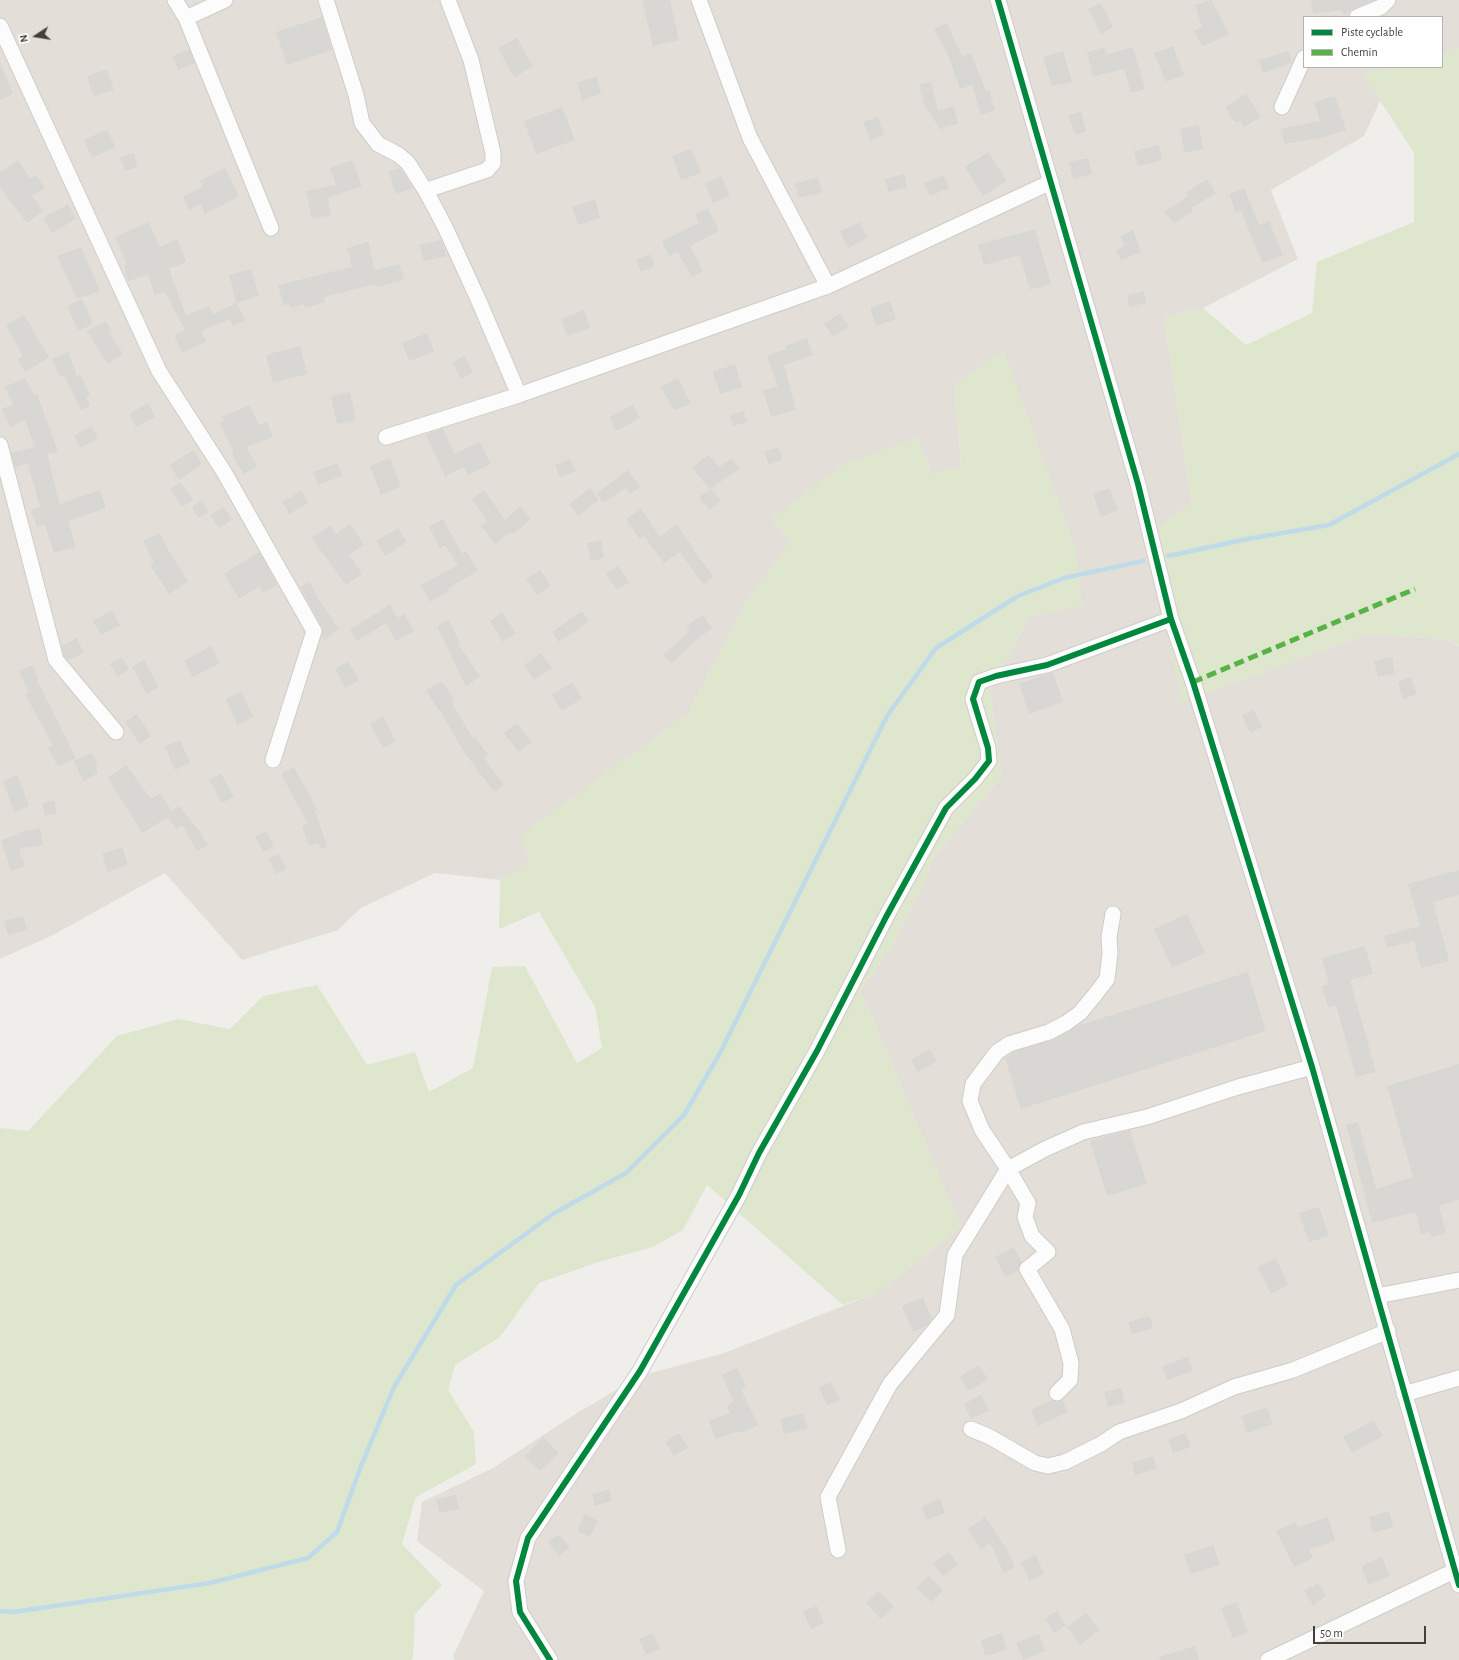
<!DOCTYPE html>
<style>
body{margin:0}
#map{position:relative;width:1459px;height:1660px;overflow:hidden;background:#f0eeea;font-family:"Alegreya Sans",sans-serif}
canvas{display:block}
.legend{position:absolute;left:1303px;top:16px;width:140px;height:52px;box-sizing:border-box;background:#fff;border:1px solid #b5b2af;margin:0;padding:5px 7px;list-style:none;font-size:12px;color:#453f37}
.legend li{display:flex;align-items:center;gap:8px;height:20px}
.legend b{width:20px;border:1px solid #b5b2af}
.north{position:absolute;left:16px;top:16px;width:40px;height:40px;-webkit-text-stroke:3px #fff;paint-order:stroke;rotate:258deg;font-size:11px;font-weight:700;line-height:16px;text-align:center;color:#453f37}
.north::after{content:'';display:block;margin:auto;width:14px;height:18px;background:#453f37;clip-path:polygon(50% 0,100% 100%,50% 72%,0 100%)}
.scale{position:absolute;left:1313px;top:1626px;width:113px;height:18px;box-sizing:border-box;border:2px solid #453f37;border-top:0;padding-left:5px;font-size:12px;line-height:14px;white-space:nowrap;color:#453f37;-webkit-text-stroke:3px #fff;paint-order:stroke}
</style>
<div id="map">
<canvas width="1459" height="1660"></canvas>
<ul class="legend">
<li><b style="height:5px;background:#00873e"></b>Piste cyclable</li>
<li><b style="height:5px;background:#57b346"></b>Chemin</li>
</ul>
<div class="north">N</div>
<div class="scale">50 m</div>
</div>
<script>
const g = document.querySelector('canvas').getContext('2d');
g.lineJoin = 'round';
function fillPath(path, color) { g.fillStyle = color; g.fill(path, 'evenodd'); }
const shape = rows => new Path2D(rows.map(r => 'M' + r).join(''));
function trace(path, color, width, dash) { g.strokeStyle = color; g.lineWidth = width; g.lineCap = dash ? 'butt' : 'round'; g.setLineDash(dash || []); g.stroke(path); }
const residential = shape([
 [0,0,1459,0,1459,48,1442,53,1442,17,1304,17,1304,67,1390,67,1364,74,1381,99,1364,136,1271,190,1298,259,1203,308,1164,317,1192,502,1183,701,1368,634,1445,639,1459,646,1459,1660,455,1660,453,1656,484,1591,417,1541,422,1502,493,1468,577,1413,640,1376,724,1353,876,1293,961,1227,860,990,895,941,924,882,932,859,1001,777,990,690,1029,617,1082,605,1075,549,1004,352,955,384,961,466,933,476,917,437,772,518,790,543,748,599,688,714,521,835,530,864,500,880,435,873,361,908,338,930,242,960,165,873,53,935,0,959]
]);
const green = shape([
 [1459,48,1459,646,1445,639,1368,634,1182,702,1146,536,1192,502,1164,317,1203,308,1246,345,1312,313,1317,262,1414,222,1414,153,1363,74,1390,67,1442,67,1442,53],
 [1004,351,1075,549,1083,605,1029,617,990,690,1001,777,932,859,924,882,895,941,860,990,961,1227,876,1293,843,1305,707,1185,683,1230,653,1247,598,1262,539,1283,500,1337,455,1365,448,1390,474,1432,476,1464,416,1497,402,1544,442,1585,415,1614,413,1657,411,1660,0,1660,0,1128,28,1131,117,1036,178,1019,230,1029,263,996,317,985,367,1065,415,1052,429,1092,473,1068,492,967,525,966,577,1063,602,1048,595,1007,539,912,499,929,500,880,530,864,520,835,688,714,748,599,790,543,772,518,844,464,917,437,933,476,961,466,955,384]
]);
const stream = shape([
 [1168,556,1242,540,1329,525,1459,454],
 [0,1611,14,1612,210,1583,308,1558,337,1532,361,1466,394,1387,456,1285,553,1214,626,1173,684,1115,721,1051,887,716,936,648,1018,596,1064,578,1143,561]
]);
const building = shape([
 [642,0,670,0,679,40,653,46],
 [1211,0,1229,34,1202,47,1194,31,1202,27,1195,5],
 [1311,0,1374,0,1354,9,1344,15,1341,10,1313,14],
 [1101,3,1113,27,1101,34,1088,9],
 [322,17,332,50,287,65,276,32],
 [947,23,962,56,971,53,986,91,989,90,995,110,981,115,972,85,960,89,948,55,934,29],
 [517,38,533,67,514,77,498,48],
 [1173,46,1184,75,1166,82,1154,53],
 [1105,47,1107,54,1133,47,1145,89,1131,93,1124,69,1093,77,1087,52],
 [189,49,195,63,178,70,173,56],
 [1063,51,1072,82,1052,86,1043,57],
 [1289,51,1292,63,1263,73,1259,60],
 [0,62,13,94,0,100],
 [107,69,114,90,93,96,87,76],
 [597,77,601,94,582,100,577,82],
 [931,82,938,110,954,106,958,124,942,127,943,130,941,130,924,104,919,84],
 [1246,94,1261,117,1243,128,1241,121,1235,122,1225,107],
 [1335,96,1346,130,1325,137,1285,144,1280,129,1320,121,1314,102],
 [562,107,575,140,536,154,524,121],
 [1081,111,1086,131,1076,135,1068,116],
 [878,117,884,135,870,140,863,122],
 [1199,125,1203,149,1184,153,1180,129],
 [107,129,115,147,92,158,84,140],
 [1159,145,1162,160,1138,166,1134,151],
 [691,149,701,173,681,180,672,156],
 [988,152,1007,181,983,196,965,167],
 [134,153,138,167,125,171,120,157],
 [1088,158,1092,174,1073,179,1069,162],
 [18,160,30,179,36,175,45,188,32,196,43,211,27,223,0,187,0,172],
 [352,160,362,186,328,198,331,215,312,219,306,191,336,185,330,168],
 [225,168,239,197,205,214,201,204,189,210,183,197,202,187,200,181],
 [400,168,413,188,396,194,389,171],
 [904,174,907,188,888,192,885,179],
 [943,175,949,188,930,196,924,183],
 [721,176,730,196,713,203,705,184],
 [818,177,822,192,799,198,795,184],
 [1207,179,1216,193,1191,208,1193,211,1174,224,1165,212,1188,196,1186,193],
 [1244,188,1259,225,1269,221,1283,255,1262,263,1241,211,1236,213,1229,194],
 [595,199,600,218,578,225,572,207],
 [68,204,76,219,52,233,43,218],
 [708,208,719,231,690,246,703,271,692,277,678,252,669,256,662,241,699,223,695,214],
 [148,222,160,247,177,239,186,262,169,269,186,316,209,306,213,314,237,303,245,321,233,326,230,319,201,331,206,342,182,353,174,335,185,330,165,292,155,295,148,275,128,281,124,266,127,264,115,237],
 [860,222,867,238,848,248,840,231],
 [1035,229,1051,284,1030,290,1020,255,984,265,978,245],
 [1133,230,1141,252,1121,260,1116,250,1124,246,1120,236],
 [441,240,447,256,424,261,419,245],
 [368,242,375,270,400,264,404,280,377,287,376,284,324,297,325,302,305,308,304,304,290,308,289,304,284,306,278,285,352,267,347,248],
 [81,247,100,291,77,299,57,256],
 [650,254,655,266,641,272,636,260],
 [251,269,259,296,236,303,229,275],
 [1144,291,1146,303,1129,307,1127,295],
 [82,299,93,324,78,331,67,306],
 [890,301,896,319,876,326,870,308],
 [584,310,590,328,567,336,561,319],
 [840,313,849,326,833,337,824,324],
 [24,315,49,357,25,372,18,360,23,356,6,325],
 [106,321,112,332,109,333,123,354,108,364,87,331],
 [427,333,434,352,409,361,402,343],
 [807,338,813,355,784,365,796,410,771,417,763,390,778,386,767,356,786,349,785,346],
 [300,346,307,374,273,383,266,355],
 [68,352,77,376,80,374,90,395,86,397,90,406,81,410,64,375,60,377,52,359],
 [464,356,473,372,461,379,452,363],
 [735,364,742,387,720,394,713,372],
 [25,378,34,395,37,394,58,452,47,454,60,504,100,490,106,508,68,521,76,547,54,553,45,525,37,527,31,510,40,507,28,463,15,467,11,453,35,447,25,420,10,427,2,409,13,404,5,387],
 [678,378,691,404,674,410,661,387],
 [350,392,356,420,337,424,331,396],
 [148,403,155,417,136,427,129,414],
 [250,405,259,425,267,422,273,437,246,447,257,466,244,474,232,455,234,454,220,423,224,421,222,417],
 [633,405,640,418,616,431,610,417],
 [744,411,747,422,733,426,730,415],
 [92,426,98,438,81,448,74,436],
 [443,428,454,454,480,442,491,464,468,475,464,467,445,476,426,435],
 [778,447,783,459,769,465,764,452],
 [193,450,202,464,179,480,170,465],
 [708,455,719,467,731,459,740,468,710,489,692,468],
 [390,458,401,487,381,495,370,466],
 [570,459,576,471,560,477,555,465],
 [337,463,342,476,318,485,313,472],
 [628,470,640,487,630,494,626,488,603,503,597,493],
 [180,482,193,500,182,507,170,489],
 [590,488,599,500,578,516,569,504],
 [1109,488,1118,510,1101,517,1093,494],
 [711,489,721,501,709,510,699,497],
 [484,490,505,520,520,506,531,519,513,534,511,532,495,544,481,526,487,521,472,499],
 [301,491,308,503,289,514,282,502],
 [202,500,209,512,198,518,192,506],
 [224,507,232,520,219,528,210,515],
 [641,509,660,537,676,524,713,577,703,584,680,552,664,563,644,536,640,539,626,519],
 [443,519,462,554,466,551,478,570,448,589,449,591,430,602,421,585,458,565,445,545,440,548,429,527],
 [350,524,364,545,349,555,362,574,346,585,312,538,330,525,336,534],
 [398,528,407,542,385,556,376,541],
 [160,533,169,551,188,582,169,594,150,565,154,563,143,541],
 [601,540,604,558,591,561,587,543],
 [259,552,278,585,263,593,259,587,239,599,224,574],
 [618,566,629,582,617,590,606,574],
 [540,570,551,586,537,595,526,579],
 [310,582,319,600,339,629,324,640,322,636,322,627,300,587],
 [390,605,398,618,404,614,414,631,396,641,386,623,357,641,350,629],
 [112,610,120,625,101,635,93,621],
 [582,611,589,621,559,642,552,632],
 [502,613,516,633,503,642,490,621],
 [703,615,712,628,686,648,687,649,671,663,663,655,690,631,686,626],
 [449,620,459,642,457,643,480,676,466,687,437,626],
 [77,638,84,653,68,660,64,656,62,646],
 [211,646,220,663,193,677,184,661],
 [541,653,552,668,534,680,524,665],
 [122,657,129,669,118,676,110,664],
 [1392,657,1395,673,1378,677,1374,661],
 [144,660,159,687,147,694,132,667],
 [348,661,359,680,345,688,335,669],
 [32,665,38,679,37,680,76,758,58,767,48,748,53,746,25,694,29,692,19,671],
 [1053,672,1063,702,1029,714,1019,684],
 [1411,677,1417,694,1403,699,1398,682],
 [442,681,452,697,454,702,452,703,474,740,476,738,488,755,484,758,504,785,494,792,462,749,440,710,439,711,426,690],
 [572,682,582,698,562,711,552,695],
 [242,692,253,717,237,725,226,699],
 [1254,710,1262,727,1250,733,1242,715],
 [137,714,151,736,140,744,125,722],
 [383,717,396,741,383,748,370,724],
 [517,723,531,742,518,752,504,733],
 [180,740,190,763,175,770,165,747],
 [92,753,98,764,95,765,98,773,83,781,74,761],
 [126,765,151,799,160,793,173,813,173,810,179,806,200,832,208,845,197,851,182,825,177,829,167,818,170,816,142,833,108,778],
 [294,767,317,809,315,810,327,847,321,849,318,843,309,846,302,826,308,824,281,774],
 [221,774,234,797,222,803,209,780],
 [17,775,29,806,14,812,3,781],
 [54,800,57,813,45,816,42,803],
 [40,828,43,845,19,849,25,866,11,871,1,840,20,834,19,832],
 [266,831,274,846,263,852,255,837],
 [122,847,128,865,108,872,102,854],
 [279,854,286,869,276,874,269,859],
 [1459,870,1459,895,1433,902,1449,961,1421,968,1414,941,1387,948,1384,936,1420,926,1408,884],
 [1187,914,1205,953,1172,968,1154,929],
 [23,916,27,930,8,935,4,921],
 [1365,946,1373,974,1350,980,1376,1072,1356,1077,1336,1005,1328,1007,1322,986,1329,984,1322,958],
 [1248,972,1266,1031,1021,1109,1005,1058,1013,1052,1053,1040,1077,1026],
 [930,1049,937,1061,918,1072,911,1060],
 [1459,1064,1459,1200,1439,1206,1446,1233,1432,1237,1430,1232,1421,1234,1416,1212,1372,1223,1346,1125,1358,1122,1376,1189,1413,1177,1387,1086],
 [1130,1130,1147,1184,1107,1196,1090,1141],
 [1319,1207,1329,1236,1309,1242,1299,1213],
 [1014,1247,1022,1262,1019,1266,1018,1271,1005,1277,995,1257],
 [1276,1258,1288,1285,1271,1294,1258,1267],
 [923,1297,932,1319,926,1326,913,1332,902,1306],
 [1150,1316,1153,1328,1132,1334,1128,1322],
 [1188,1357,1193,1371,1167,1380,1162,1366],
 [978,1365,988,1379,969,1391,960,1377],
 [737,1368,746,1387,741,1389,758,1425,740,1433,738,1431,716,1439,709,1421,730,1413,727,1405,734,1402,722,1375],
 [831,1382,840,1400,827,1405,819,1387],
 [1122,1388,1125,1403,1108,1407,1104,1392],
 [981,1395,989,1411,971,1419,964,1404],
 [1052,1400,1059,1402,1062,1400,1068,1412,1038,1426,1031,1410],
 [1267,1407,1273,1424,1247,1433,1241,1416],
 [803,1413,808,1429,784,1434,780,1419],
 [1374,1420,1383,1436,1352,1453,1343,1437],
 [679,1433,688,1448,674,1456,665,1442],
 [1186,1433,1191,1447,1173,1453,1168,1439],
 [543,1437,559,1453,540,1471,525,1456],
 [1153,1456,1157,1469,1135,1475,1132,1462],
 [609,1489,612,1501,595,1506,592,1494],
 [456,1495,459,1509,439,1513,436,1499],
 [940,1499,945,1513,927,1520,922,1507],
 [1389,1511,1394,1527,1373,1533,1369,1517],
 [585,1514,598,1521,590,1537,577,1531],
 [985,1517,1006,1548,1015,1567,1004,1573,990,1543,981,1549,968,1529],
 [1328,1517,1335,1541,1309,1549,1313,1558,1294,1567,1276,1531,1295,1522,1298,1527],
 [556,1536,560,1536,570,1547,559,1556,548,1542],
 [1213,1545,1220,1565,1191,1574,1184,1555],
 [949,1552,958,1565,943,1576,933,1563],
 [1036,1555,1044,1574,1029,1581,1021,1562],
 [1382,1557,1390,1576,1369,1585,1361,1566],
 [929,1576,943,1590,931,1602,917,1587],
 [1318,1583,1326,1596,1313,1605,1304,1591],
 [878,1591,894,1606,881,1619,866,1603],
 [1237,1602,1248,1632,1233,1638,1221,1608],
 [817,1606,824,1623,811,1629,803,1611],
 [1057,1611,1066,1625,1054,1633,1045,1618],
 [1086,1613,1099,1630,1080,1645,1067,1627],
 [653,1633,660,1649,646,1655,639,1639],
 [1002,1633,1007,1650,985,1656,981,1640],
 [1039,1634,1045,1651,1023,1660,1016,1643],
 [1195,1646,1199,1660,1160,1660,1159,1657]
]);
const minor = shape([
 [175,0,186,18,271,228],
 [326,0,356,95,362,123,378,144,399,155,408,163,427,193,445,227,478,299,519,395],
 [699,0,750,138,828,286],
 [998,0,1138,484,1171,619,1193,682,1312,1067,1459,1585],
 [1357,17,1381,7,1388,0],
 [186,18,225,0],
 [0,26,159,371,224,472,314,631,273,760],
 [1282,107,1304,58],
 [427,193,433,188,487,170,493,163,493,153,471,60,448,0],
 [386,437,519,395,828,286,1051,182],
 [0,445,56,660,116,732],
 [1377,1296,1459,1280],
 [1057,1393,1070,1380,1071,1363,1062,1329,1027,1269,1048,1252,1032,1236,1025,1217,1028,1203,1008,1169,1045,1149,1083,1132,1147,1117,1238,1087,1312,1067],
 [1404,1394,1459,1378],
 [971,1429,990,1437,1035,1463,1048,1466,1065,1462,1101,1444,1119,1432,1181,1411,1234,1387,1293,1370,1388,1331],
 [838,1550,828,1497,890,1384,947,1315,955,1255,1008,1169,982,1130,970,1101,973,1084,997,1052,1009,1044,1049,1032,1066,1023,1080,1013,1094,996,1107,979,1110,953,1109,937,1113,914],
 [550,1660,520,1612,516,1581,528,1538,640,1371,739,1195,759,1153,817,1051,886,917,946,808,975,779,989,761,988,748,973,699,979,682,996,676,1047,665,1171,619],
 [1268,1660,1454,1571]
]);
const quiet = shape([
 [1193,682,1415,589]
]);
const cycleway = shape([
 [998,0,1138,484,1171,619,1193,682,1312,1067,1459,1585],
 [550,1660,520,1612,516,1581,528,1538,640,1371,739,1195,759,1153,817,1051,886,917,946,808,975,779,989,761,988,748,973,699,979,682,996,676,1047,665,1171,619]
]);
fillPath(residential, '#e3dfd8');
fillPath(green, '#dee7cd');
trace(stream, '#bfdae9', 4.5);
fillPath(building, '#d9d7d3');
trace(minor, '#ceccc8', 17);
trace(minor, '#fdfcfc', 15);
trace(quiet, '#57b346', 5, [10, 5]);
trace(cycleway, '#00873e', 6);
</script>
